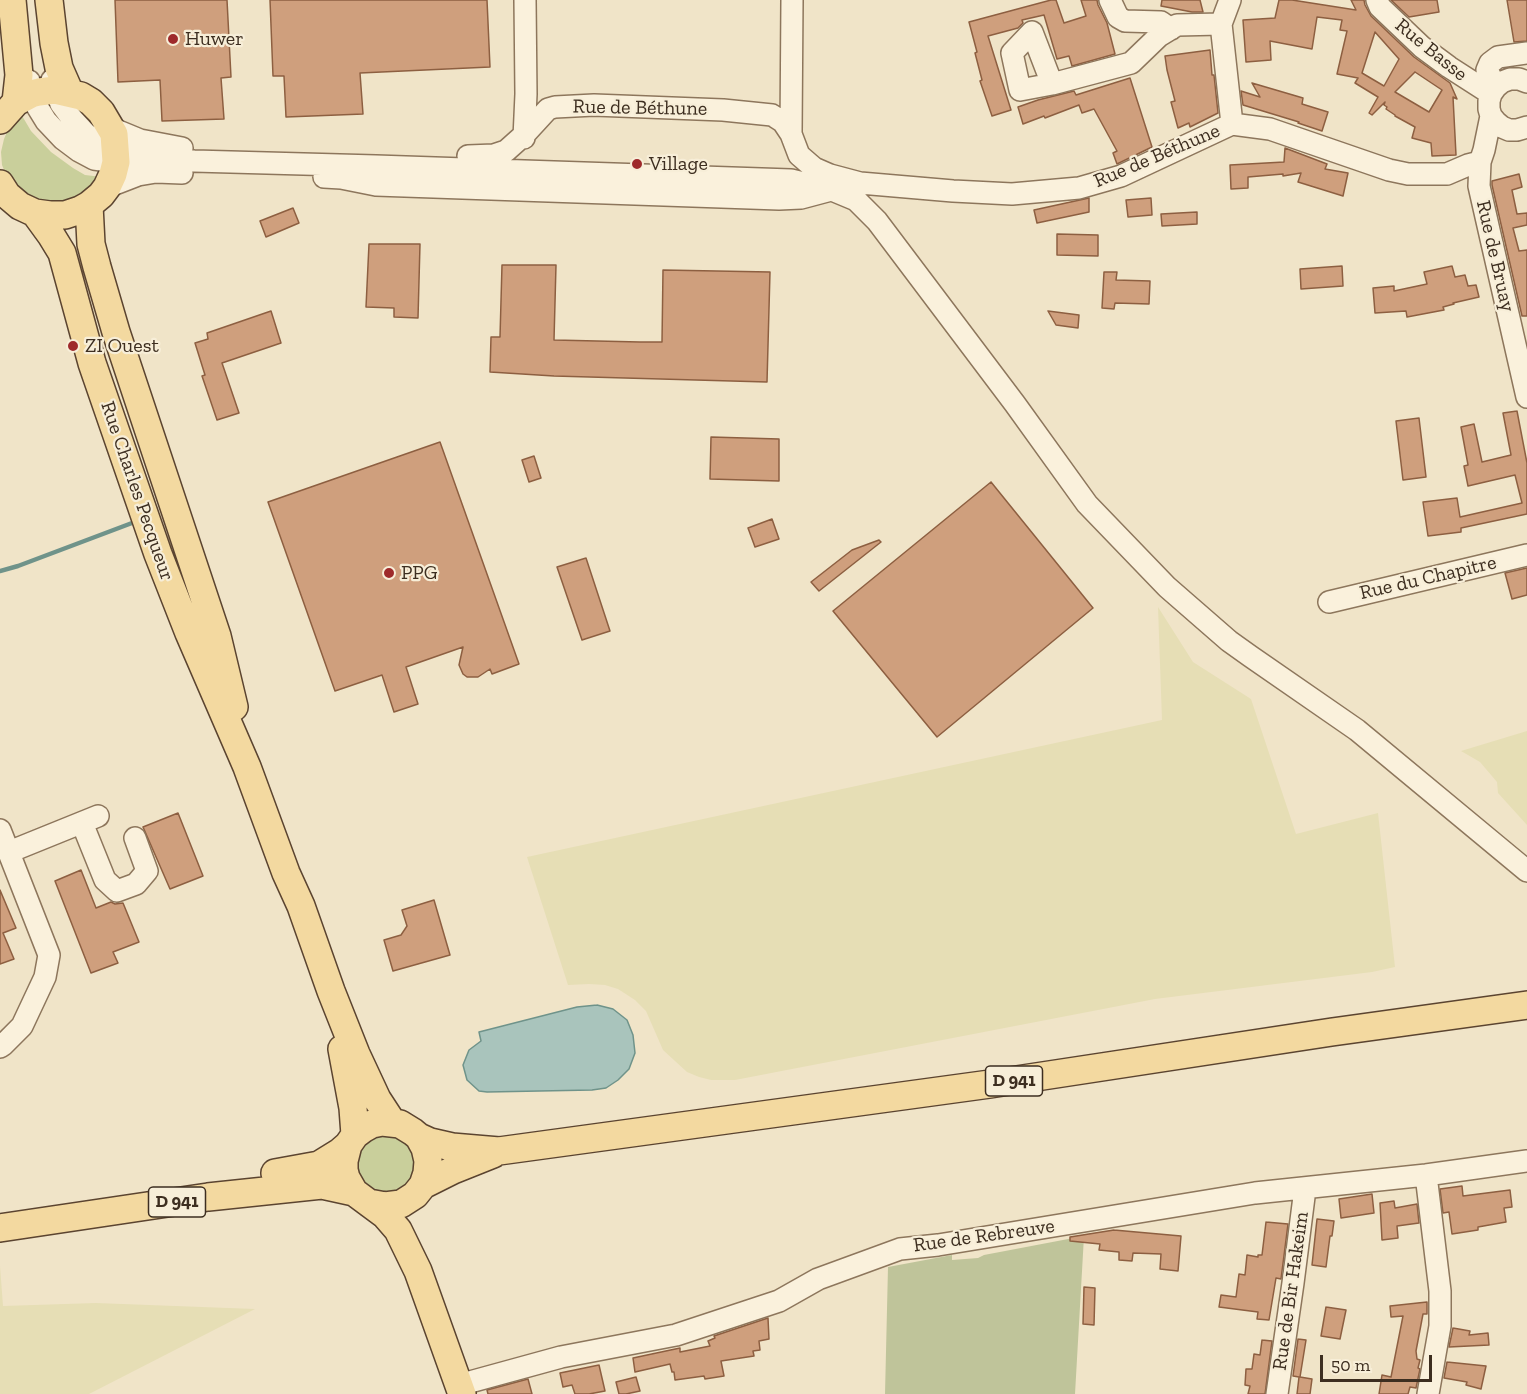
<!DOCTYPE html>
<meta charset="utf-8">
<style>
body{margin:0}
#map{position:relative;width:1527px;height:1394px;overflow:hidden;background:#f0e4c8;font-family:"Zilla Slab",serif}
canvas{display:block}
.scale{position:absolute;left:1320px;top:1355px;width:112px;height:27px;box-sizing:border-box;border:3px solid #3d2e20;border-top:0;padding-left:8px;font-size:18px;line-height:21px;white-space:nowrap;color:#3d2e20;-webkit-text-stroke:4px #f7eed8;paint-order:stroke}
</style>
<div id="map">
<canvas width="1527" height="1394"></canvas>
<div class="scale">50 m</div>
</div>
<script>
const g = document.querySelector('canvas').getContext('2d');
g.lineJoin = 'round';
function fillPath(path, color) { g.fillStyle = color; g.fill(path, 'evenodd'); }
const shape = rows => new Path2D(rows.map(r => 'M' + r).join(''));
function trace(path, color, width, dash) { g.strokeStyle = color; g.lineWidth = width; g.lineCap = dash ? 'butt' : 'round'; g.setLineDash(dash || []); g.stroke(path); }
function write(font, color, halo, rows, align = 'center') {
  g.font = font + ' "Zilla Slab",serif'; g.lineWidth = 4.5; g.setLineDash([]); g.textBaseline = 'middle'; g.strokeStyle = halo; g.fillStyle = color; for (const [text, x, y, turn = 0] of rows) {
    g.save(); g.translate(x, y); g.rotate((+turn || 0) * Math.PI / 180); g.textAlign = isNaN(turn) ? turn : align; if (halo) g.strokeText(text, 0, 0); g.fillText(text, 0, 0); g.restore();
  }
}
const farmland = shape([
 [1158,607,1193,662,1251,699,1296,834,1378,813,1395,967,1372,972,1155,999,735,1080,711,1080,699,1077,687,1072,663,1050,646,1011,635,1000,618,989,605,985,589,984,568,985,527,857,1162,720],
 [1527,731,1527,825,1498,793,1497,782,1480,762,1461,751],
 [0,1266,3,1306,96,1303,255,1309,89,1394,0,1394]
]);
const green = shape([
 [21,114,31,131,51,152,73,168,85,175,102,177,74,204,35,204,7,177,2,165,1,152,4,139,9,127],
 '357 1165a29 29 0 1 1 58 0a29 29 0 1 1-58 0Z'
]);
const cemetery = shape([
 [1084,1236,1075,1394,885,1394,888,1267,952,1255,952,1260,978,1258,984,1255]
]);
const water = shape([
 [597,1005,613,1009,627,1020,633,1035,635,1053,629,1069,618,1080,606,1088,592,1090,487,1092,479,1091,467,1080,463,1065,469,1050,481,1041,479,1032,577,1007,597,1005]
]);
const stream = shape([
 [0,571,18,566,132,523]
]);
const building = shape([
 [115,0,227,0,231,77,221,78,224,119,162,121,160,80,118,82,115,0],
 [270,0,487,0,490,67,360,73,363,114,286,117,284,76,273,76,270,0],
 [1051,0,1056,0,1064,23,1086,16,1081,0,1097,0,1098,5,1107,23,1115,54,1072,66,1069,56,1057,59,1044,15,1022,20,1023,23,1018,28,988,36,1011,110,992,116,980,81,982,80,975,53,977,52,969,22,1051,0],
 [1162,0,1200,0,1203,12,1192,12,1161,6,1162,0],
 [1279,0,1292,0,1356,10,1351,0,1364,0,1365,5,1371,16,1414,57,1450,83,1457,99,1453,97,1456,155,1432,156,1431,143,1412,138,1415,127,1395,116,1395,115,1386,109,1387,107,1384,105,1385,102,1372,115,1369,113,1378,97,1355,83,1358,78,1337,74,1347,31,1340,30,1342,20,1317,17,1312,49,1270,41,1271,60,1246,62,1243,20,1275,18,1279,0],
 [1375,32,1399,59,1384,86,1362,73,1375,32],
 [1415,72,1442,90,1429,112,1395,92,1415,72],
 [1391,0,1437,0,1439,12,1409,17,1391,0],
 [1507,0,1527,0,1527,41,1514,42,1507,0],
 [1210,50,1212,75,1214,75,1218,113,1190,127,1189,123,1178,128,1171,102,1175,101,1167,70,1165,56,1210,50],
 [1130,78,1152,147,1117,164,1113,153,1117,151,1094,109,1082,113,1079,105,1045,118,1044,116,1023,124,1018,107,1038,100,1074,91,1076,95,1130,78],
 [1252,83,1303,98,1302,104,1328,112,1322,131,1298,123,1299,122,1243,105,1241,91,1260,97,1252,83],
 [1285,148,1327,164,1325,169,1348,173,1343,196,1298,182,1301,173,1283,176,1283,174,1248,177,1248,188,1231,189,1230,165,1284,162,1285,148],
 [1519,174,1522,187,1512,190,1517,214,1527,213,1527,225,1513,228,1519,251,1527,250,1527,316,1522,316,1492,185,1492,181,1519,174],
 [1089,198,1089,212,1037,223,1034,210,1089,198],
 [1151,198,1152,215,1128,217,1126,200,1151,198],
 [293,208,299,223,266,237,260,221,293,208],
 [1197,212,1197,224,1162,226,1161,214,1197,212],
 [1057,234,1098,235,1098,256,1057,255,1057,234],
 [369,244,420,244,418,318,394,317,394,308,366,307,369,244],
 [502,265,556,265,554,340,640,342,662,342,663,270,770,272,767,382,554,376,490,372,491,337,500,337,502,265],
 [1342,266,1343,286,1301,289,1300,269,1342,266],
 [1452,266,1455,277,1465,275,1468,286,1476,285,1479,297,1453,303,1454,304,1443,307,1444,310,1407,317,1406,311,1375,313,1373,288,1394,286,1394,291,1427,284,1424,272,1452,266],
 [1104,272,1117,272,1116,280,1150,281,1149,304,1115,303,1114,309,1102,308,1104,272],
 [271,311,281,343,222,363,239,413,217,420,202,376,205,375,195,343,208,339,207,333,271,311],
 [1048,311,1079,315,1078,328,1056,325,1048,311],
 [1517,411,1527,463,1527,514,1461,528,1461,532,1428,536,1423,502,1457,498,1460,517,1522,503,1515,475,1468,486,1464,466,1468,465,1461,427,1474,424,1482,462,1511,455,1503,413,1517,411],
 [1419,418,1426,477,1403,480,1396,421,1419,418],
 [711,437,779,439,779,481,710,479,711,437],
 [440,442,519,664,492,674,490,669,478,677,467,677,463,674,459,665,463,647,406,667,418,704,394,712,382,675,335,691,268,502,440,442],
 [534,456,541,478,529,482,522,460,534,456],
 [991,482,1093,608,937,737,833,611,991,482],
 [772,519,779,539,755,547,748,528,772,519],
 [879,540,881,542,819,591,811,582,852,550,879,540],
 [586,558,610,631,582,640,557,567,586,558],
 [1527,568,1527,595,1512,599,1505,573,1527,568],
 [178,813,203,876,170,889,143,827,178,813],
 [81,870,96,908,111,902,115,904,123,903,139,942,113,952,118,963,91,973,55,881,81,870],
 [0,890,16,928,3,933,14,959,0,964,0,890],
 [434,900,450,955,393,971,384,940,401,935,407,926,402,910,434,900],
 [1462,1186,1463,1196,1510,1190,1512,1207,1504,1208,1506,1222,1478,1227,1478,1230,1452,1234,1449,1212,1443,1213,1440,1189,1462,1186],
 [1372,1194,1374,1213,1341,1218,1339,1199,1372,1194],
 [1394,1201,1395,1208,1417,1204,1419,1223,1397,1226,1398,1238,1382,1240,1380,1203,1394,1201],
 [1317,1219,1334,1221,1332,1236,1330,1236,1326,1267,1312,1265,1317,1219],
 [1266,1222,1288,1224,1281,1279,1276,1278,1269,1320,1257,1319,1258,1312,1219,1307,1221,1295,1236,1297,1239,1274,1245,1275,1247,1255,1258,1257,1258,1255,1262,1255,1266,1222],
 [1114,1230,1181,1236,1178,1271,1160,1269,1161,1254,1133,1253,1132,1261,1119,1260,1119,1252,1099,1250,1100,1244,1070,1241,1070,1237,1114,1230],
 [1084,1287,1095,1288,1094,1325,1083,1324,1084,1287],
 [1427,1302,1427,1314,1423,1314,1416,1351,1417,1359,1420,1360,1418,1368,1420,1369,1416,1388,1410,1387,1408,1394,1379,1394,1382,1375,1391,1377,1403,1316,1391,1317,1390,1306,1427,1302],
 [1326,1307,1346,1310,1340,1339,1321,1336,1326,1307],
 [768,1318,769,1339,759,1341,760,1350,753,1351,754,1356,721,1361,724,1376,705,1379,704,1376,675,1380,674,1372,672,1372,670,1364,635,1372,633,1358,680,1348,680,1352,710,1346,708,1341,715,1338,714,1336,768,1318],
 [1453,1328,1470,1331,1469,1335,1488,1333,1489,1345,1449,1347,1453,1328],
 [1298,1339,1306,1340,1300,1377,1312,1379,1310,1394,1297,1394,1299,1377,1293,1376,1298,1339],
 [1262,1340,1272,1341,1265,1394,1248,1394,1250,1386,1245,1385,1246,1369,1252,1369,1254,1354,1260,1355,1262,1340],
 [1447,1362,1486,1366,1481,1389,1466,1385,1467,1382,1444,1378,1447,1362],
 [599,1365,605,1391,589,1394,575,1394,572,1385,563,1387,560,1373,599,1365],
 [636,1377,640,1391,626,1394,619,1394,616,1382,636,1377],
 [528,1379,532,1394,488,1394,487,1390,528,1379]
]);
const minor = shape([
 [1110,0,1118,17,1125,21,1161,22,1171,29],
 [1230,0,1221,24,1232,124],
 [1377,0,1380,7,1422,47,1449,67,1491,94],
 [52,80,61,104,73,120,86,134,105,145,140,157,194,161,376,166,791,180,832,190,856,200,877,221,1015,404,1087,504,1167,587,1229,641,1250,656,1357,730,1527,871],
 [29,81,31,94,38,108,46,121,63,139,79,151,94,159,116,162,131,160],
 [1527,82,1519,79,1510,79,1502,82,1496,87,1491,94,1489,101,1489,109,1491,116,1496,122,1502,127,1509,130,1517,130,1527,127],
 [1052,84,1032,32,1012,53,1020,90,1052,84,1131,63,1159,36,1177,25,1221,24],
 [1496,87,1487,70,1490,63,1498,57,1527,53],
 [1491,116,1484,150,1480,162,1479,186,1527,397],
 [111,128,140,140,182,148],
 [791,134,792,0],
 [524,138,526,94,525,0],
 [468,156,494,155,506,151,525,134,548,109,555,107,594,105,723,110,772,115,783,122,791,134,799,155,814,168,830,175,860,183,953,191,1012,194,1079,188,1121,176,1232,124,1270,129,1389,170,1408,174,1447,174,1468,165,1480,162],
 [324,177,341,178,376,185,779,199,801,198,831,190],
 [107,187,138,175,156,172,182,173],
 [1329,602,1527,555],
 [82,823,105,880,117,891,136,884,147,871,135,838],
 [0,830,49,955,45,977,22,1026,3,1045,0,1047],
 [9,852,98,816],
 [1426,1175,1440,1291,1440,1326,1428,1394],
 [459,1385,561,1357,676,1335,779,1301,818,1279,900,1249,938,1245,1255,1193,1426,1175,1527,1161],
 [1277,1394,1293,1283,1305,1189]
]);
const major = shape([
 [12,0,19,75,16,102],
 [49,0,54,43,59,68,70,93],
 [0,120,16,102,31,94,39,92,55,90,81,96,91,102,101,112,114,134,116,162,113,174,107,187,101,195,89,205,80,210,65,215,50,215,35,213,20,206,7,195,0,184],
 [89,205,91,244,97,267,116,332,217,636,234,707],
 [35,213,51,235,62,253,92,363,158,554,189,633,247,767,286,873,301,906,331,991,356,1054,377,1099,392,1122],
 [342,1049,353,1108,355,1135],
 [419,1137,430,1142,452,1147,499,1151,990,1084,1332,1032,1527,1005],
 [275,1173,319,1165,340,1152,348,1145],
 [423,1185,453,1170,493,1154],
 [369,1203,385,1206,401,1204,415,1195,423,1185,427,1173,428,1161,425,1148,419,1137,413,1132,400,1124,382,1122,372,1124,363,1129,355,1135,348,1145,344,1161,344,1170,346,1178,354,1192,385,1215,398,1230,418,1271,462,1394],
 [0,1228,208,1197,322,1185,354,1192]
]);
const markers = [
 [173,39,6,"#9e2a2b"],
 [637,164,6,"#9e2a2b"],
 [73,346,6,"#9e2a2b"],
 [389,573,6,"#9e2a2b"]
];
const shields = [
 [1014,1081,57],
 [177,1202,57]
];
const shieldNames = [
 ["D 941",1014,1081],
 ["D 941",177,1202]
];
const poiNames = [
 ["Huwer",185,39],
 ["Village",649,164],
 ["ZI Ouest",85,346],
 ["PPG",401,573]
];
const streetNames = [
 ["Rue Basse",1431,50,39],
 ["Rue de Béthune",640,108,1],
 ["Rue de Béthune",1157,156,-23],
 ["Rue de Bruay",1495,256,77],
 ["Rue Charles Pecqueur",137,491,71],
 ["Rue du Chapitre",1428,578,-13],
 ["Rue de Rebreuve",984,1236,-8],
 ["Rue de Bir Hakeim",1291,1291,-82]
];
fillPath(farmland, '#e6deb5');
fillPath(green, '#c9cf9b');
fillPath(cemetery, '#bfc49a');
fillPath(water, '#a9c4bc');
trace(water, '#6f938a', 1.5);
trace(stream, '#6f938a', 4.5);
fillPath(building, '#cf9f7d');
trace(building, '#8d5f41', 1.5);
trace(minor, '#8d765c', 24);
trace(major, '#5b4430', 30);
trace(minor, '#faf1dc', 21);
trace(major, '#f3d9a0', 27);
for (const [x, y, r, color] of markers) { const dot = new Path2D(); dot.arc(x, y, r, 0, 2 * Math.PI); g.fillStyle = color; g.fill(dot); trace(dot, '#f7eed8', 2); }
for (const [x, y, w] of shields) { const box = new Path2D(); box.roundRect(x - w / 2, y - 15, w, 30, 4.5); g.fillStyle = '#f7eed8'; g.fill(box); trace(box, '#3d2e20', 1.5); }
write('bold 18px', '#3d2e20', null, shieldNames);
write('20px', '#3d2e20', '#f7eed8', poiNames, 'left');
write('20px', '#3d2e20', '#f7eed8', streetNames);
</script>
